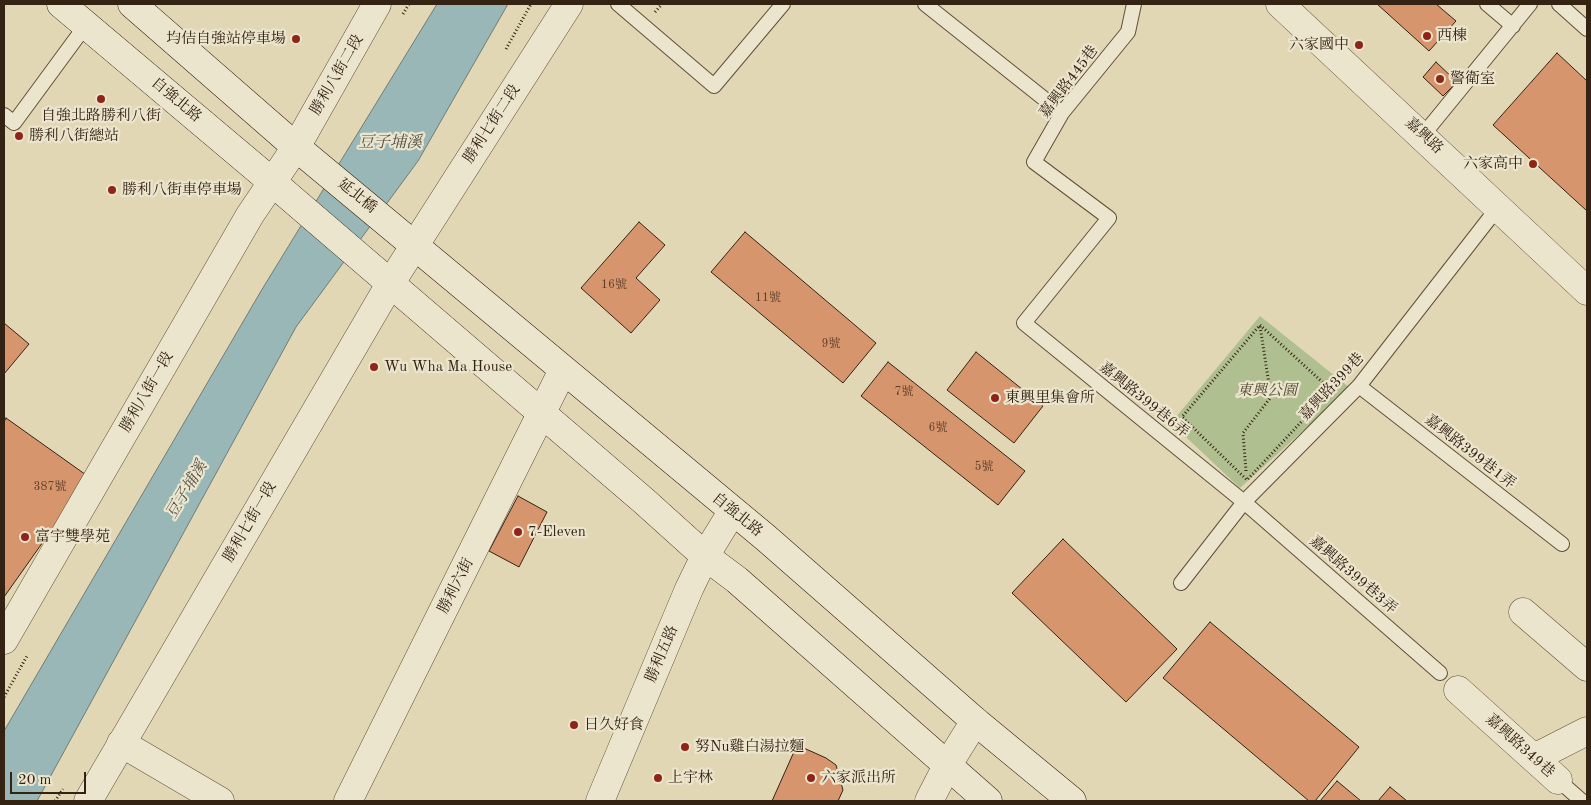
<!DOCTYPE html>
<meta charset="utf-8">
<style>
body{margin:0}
#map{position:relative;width:1591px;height:805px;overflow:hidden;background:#e2d7b4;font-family:"Old Standard TT",serif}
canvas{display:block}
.frame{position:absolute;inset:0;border:5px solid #342213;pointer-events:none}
.scale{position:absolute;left:10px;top:772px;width:76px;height:22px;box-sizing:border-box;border:2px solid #342213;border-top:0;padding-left:6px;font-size:15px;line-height:18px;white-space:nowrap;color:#342213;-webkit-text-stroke:4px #ece5ce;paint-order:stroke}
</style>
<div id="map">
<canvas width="1591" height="805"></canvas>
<div class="frame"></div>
<div class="scale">20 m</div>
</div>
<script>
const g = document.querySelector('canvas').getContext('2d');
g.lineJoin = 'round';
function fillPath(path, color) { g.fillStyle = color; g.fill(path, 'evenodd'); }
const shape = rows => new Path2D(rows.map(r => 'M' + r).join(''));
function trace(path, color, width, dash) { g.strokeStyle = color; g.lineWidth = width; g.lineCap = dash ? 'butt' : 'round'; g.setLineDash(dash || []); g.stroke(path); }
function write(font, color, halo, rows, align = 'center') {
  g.font = font + ' "Old Standard TT","Noto Serif TC",serif'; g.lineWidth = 4.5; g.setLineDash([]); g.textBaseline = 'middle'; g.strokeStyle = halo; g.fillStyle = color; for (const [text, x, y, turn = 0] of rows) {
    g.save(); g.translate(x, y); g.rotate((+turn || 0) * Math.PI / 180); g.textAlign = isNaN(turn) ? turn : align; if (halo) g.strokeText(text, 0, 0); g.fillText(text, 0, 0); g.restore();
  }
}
const green = shape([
 [1260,316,1350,388,1240,488,1171,423]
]);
const water = shape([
 [437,4,508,4,418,161,296,327,37,801,4,801,4,731,261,291,437,4]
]);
const building = shape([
 [1377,4,1436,4,1456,21,1429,51,1377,4],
 [1557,53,1587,81,1587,211,1493,125,1557,53],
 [1436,62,1457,82,1443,96,1423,77,1436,62],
 [639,222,665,245,636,278,660,300,631,333,581,288,639,222],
 [745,232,876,343,843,383,711,272,745,232],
 [4,323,29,344,4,374,4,323],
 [976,352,1043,406,1014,443,947,390,976,352],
 [888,362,1025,471,998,505,861,396,888,362],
 [6,418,89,477,4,597,4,422,6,418],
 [518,496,547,512,519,567,489,551,518,496],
 [1063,539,1177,649,1126,702,1012,593,1063,539],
 [1210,622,1359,747,1315,801,1309,801,1163,678,1210,622],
 [797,745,826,758,836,765,843,790,838,801,772,801,797,745],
 [1337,781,1361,801,1320,801,1337,781],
 [1390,787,1407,801,1378,801,1390,787]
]);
const path = shape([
 [655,12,662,4],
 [403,14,409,4],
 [506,49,531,4],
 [1260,325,1331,390,1247,480,1182,417,1260,325],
 [1246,471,1243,433,1271,397,1260,326],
 [4,697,27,656],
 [55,801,63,789]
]);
const service = shape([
 [618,4,714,86,783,4],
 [925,4,1062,113],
 [1134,4,1128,32,1062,113,1034,162,1109,218,1024,323,1244,502,1440,673],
 [1487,4,1513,26],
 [1559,4,1587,29],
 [4,115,14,123,86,25],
 [1423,135,1530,4],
 [1359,386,1562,544],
 [1181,583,1244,502,1359,386,1499,206],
 [1558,780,1582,801]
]);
const minor = shape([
 [1280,4,1587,291],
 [1523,612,1587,667],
 [1458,690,1558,780],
 [121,743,220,801],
 [1534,758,1587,731],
 [348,801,563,370],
 [600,801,689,589,705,556,732,512],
 [929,801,947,766,975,721]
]);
const tertiary = shape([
 [4,640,250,215,296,147,377,4],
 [88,801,390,284,569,4]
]);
const secondary = shape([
 [61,4,271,181,644,501,705,556,737,580,988,801],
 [132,4,296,147,766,538,975,721,1072,801]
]);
const markers = [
 [1427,36,5,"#8f2418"],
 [296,39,5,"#8f2418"],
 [1359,45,5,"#8f2418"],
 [1440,79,5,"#8f2418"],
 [101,99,5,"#8f2418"],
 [19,136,5,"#8f2418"],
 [1533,164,5,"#8f2418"],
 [112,190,5,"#8f2418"],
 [374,367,5,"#8f2418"],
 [995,398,5,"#8f2418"],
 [518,532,5,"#8f2418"],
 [25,537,5,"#8f2418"],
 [574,725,5,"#8f2418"],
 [685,747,5,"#8f2418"],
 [658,778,5,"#8f2418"],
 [811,778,5,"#8f2418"]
];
const numberNames = [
 ["16號",614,285],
 ["11號",768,298],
 ["9號",831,344],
 ["7號",904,392],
 ["6號",938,428],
 ["5號",984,467],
 ["387號",50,487]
];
const poiNames = [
 ["西棟",1437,36],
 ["均佶自強站停車場",286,39,"right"],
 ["六家國中",1349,45,"right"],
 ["警衛室",1450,79],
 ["自強北路勝利八街",101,116,"center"],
 ["勝利八街總站",29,136],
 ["六家高中",1523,164,"right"],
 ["勝利八街車停車場",122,190],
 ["Wu Wha Ma House",384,367],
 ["東興里集會所",1005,398],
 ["7-Eleven",528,532],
 ["富宇雙學苑",35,537],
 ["日久好食",584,725],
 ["努Nu雞白湯拉麵",695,747],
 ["上宇林",668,778],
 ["六家派出所",821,778]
];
const streetNames = [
 ["勝利八街二段",337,75,-60],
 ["嘉興路445巷",1069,82,-53],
 ["自強北路",176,100,40],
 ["勝利七街二段",492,124,-57],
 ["嘉興路",1424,136,43],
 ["延北橋",357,196,39],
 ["嘉興路399巷",1332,387,-47],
 ["勝利八街一段",147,392,-60],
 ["嘉興路399巷6弄",1144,400,39],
 ["嘉興路399巷1弄",1470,452,38],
 ["自強北路",737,515,39],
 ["勝利七街一段",250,522,-60],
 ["嘉興路399巷3弄",1353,575,41],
 ["勝利六街",456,586,-63],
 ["勝利五路",662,654,-67],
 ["嘉興路349巷",1520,746,42]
];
const parkNames = [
 ["東興公園",1267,391]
];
const waterNames = [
 ["豆子埔溪",390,143],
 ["豆子埔溪",187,490,-59]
];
fillPath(green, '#b0bf8f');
fillPath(water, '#98b7b6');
trace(water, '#707b75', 1);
fillPath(building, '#d7956d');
trace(building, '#342213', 1);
trace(service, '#604f3b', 16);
trace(minor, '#604f3b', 29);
trace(tertiary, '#604f3b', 29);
trace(secondary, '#342213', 29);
trace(path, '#342213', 3, [1, 2.5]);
trace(service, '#ece5ce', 14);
trace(minor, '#ece5ce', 28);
trace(tertiary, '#ece5ce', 28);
trace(secondary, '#ece5ce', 28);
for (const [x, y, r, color] of markers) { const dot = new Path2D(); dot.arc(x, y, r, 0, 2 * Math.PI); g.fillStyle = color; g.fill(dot); trace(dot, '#ece5ce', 2); }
write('12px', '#5d3f2a', null, numberNames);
write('15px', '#342213', '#ece5ce', poiNames, 'left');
write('15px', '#342213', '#ece5ce', streetNames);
write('italic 15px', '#534932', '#ece5ce', parkNames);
write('italic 16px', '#524f44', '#ece5ce', waterNames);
</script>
